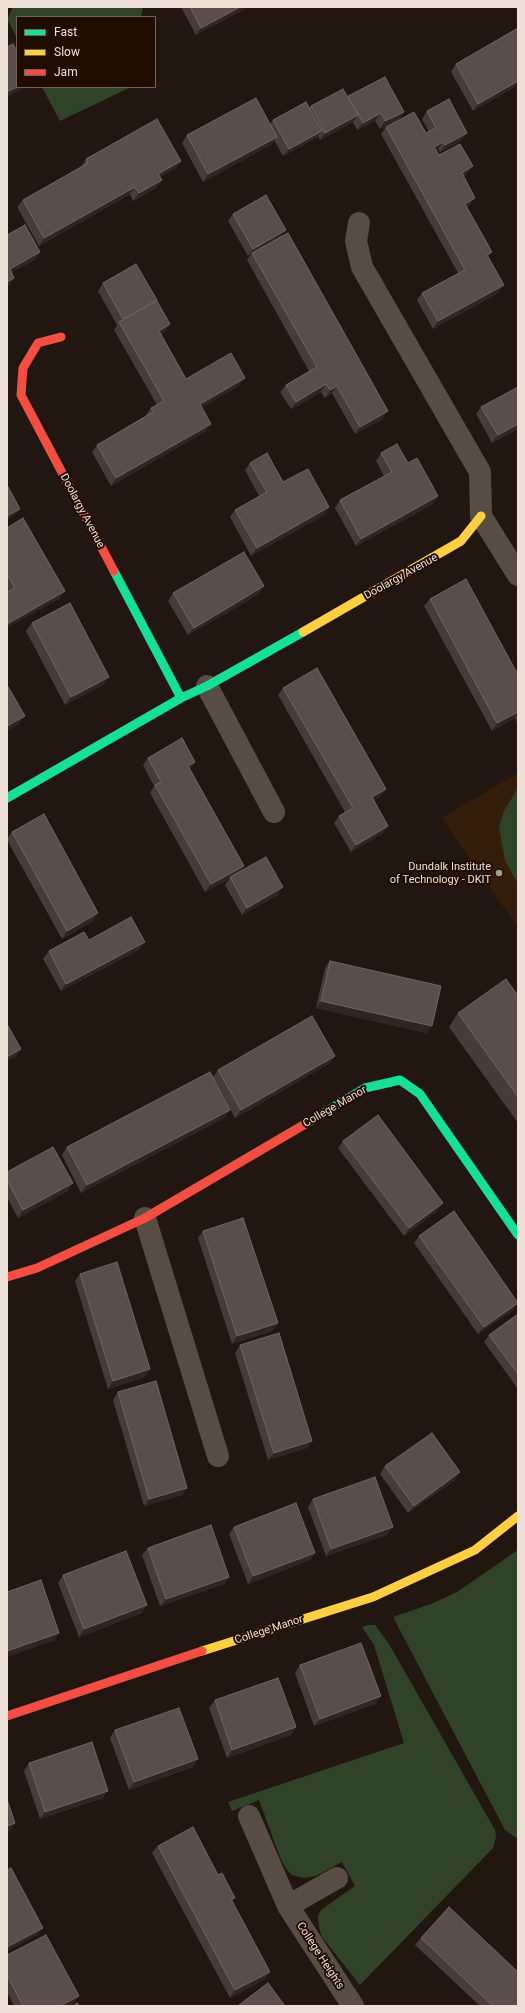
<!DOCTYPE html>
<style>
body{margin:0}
#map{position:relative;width:525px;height:2013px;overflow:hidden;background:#221710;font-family:Roboto,sans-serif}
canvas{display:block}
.frame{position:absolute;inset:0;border:8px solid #eee0d6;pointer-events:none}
.legend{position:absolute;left:16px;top:16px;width:140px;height:72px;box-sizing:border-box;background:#200d02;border:1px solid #726157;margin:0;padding:5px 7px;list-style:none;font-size:12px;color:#eee0d6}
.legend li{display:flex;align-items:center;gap:8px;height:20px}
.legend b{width:20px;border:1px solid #726157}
</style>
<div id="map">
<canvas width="525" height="2013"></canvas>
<div class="frame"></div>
<ul class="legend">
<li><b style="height:5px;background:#16e098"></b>Fast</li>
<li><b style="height:5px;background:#ffcf43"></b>Slow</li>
<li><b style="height:5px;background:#f24e42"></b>Jam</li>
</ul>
</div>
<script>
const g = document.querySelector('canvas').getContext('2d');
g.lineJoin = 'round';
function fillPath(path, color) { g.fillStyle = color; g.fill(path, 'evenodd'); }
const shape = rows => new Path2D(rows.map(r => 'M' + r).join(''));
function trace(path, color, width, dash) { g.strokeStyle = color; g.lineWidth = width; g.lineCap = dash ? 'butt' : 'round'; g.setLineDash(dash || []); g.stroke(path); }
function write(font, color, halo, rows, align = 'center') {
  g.font = font + ' Roboto,sans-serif'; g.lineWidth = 4; g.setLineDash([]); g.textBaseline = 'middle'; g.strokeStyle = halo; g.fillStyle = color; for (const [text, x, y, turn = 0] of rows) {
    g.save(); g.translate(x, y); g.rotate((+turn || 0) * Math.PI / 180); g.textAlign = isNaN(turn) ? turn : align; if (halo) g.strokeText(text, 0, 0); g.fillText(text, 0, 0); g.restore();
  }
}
const built = shape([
 [518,773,518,928,442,818]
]);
const green = shape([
 [13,7,143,7,141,17,17,17,17,38,7,19],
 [42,87,131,87,60,121],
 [518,788,518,884,505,860,499,827,504,811],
 [518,1550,518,1839,505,1830,393,1617,431,1604,457,1592],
 [368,1625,375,1625,389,1644,495,1830,496,1837,493,1848,360,1985,322,1937,319,1927,318,1917,321,1910,355,1886,342,1862,316,1876,304,1878,292,1875,286,1869,280,1857,259,1800,232,1811,228,1802,404,1743,374,1645,362,1627]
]);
const street = shape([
 [359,223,356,241,362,267,480,472,481,516,518,575],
 [207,686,274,812],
 [145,1218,218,1456],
 [249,1816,288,1906,353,2006],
 [288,1906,337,1878]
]);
const fast = shape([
 [114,571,181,698],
 [7,798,181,698,207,686,303,632],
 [312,1120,365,1088,400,1080,420,1094,518,1235]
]);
const slow = shape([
 [303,632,461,541,481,516],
 [202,1651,373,1597,475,1550,518,1516]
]);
const jam = shape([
 [61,337,38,343,23,368,21,395,114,571],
 [7,1277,37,1268,145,1218,312,1120],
 [7,1716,202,1651]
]);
const wall = shape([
 [181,7,248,7,196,35],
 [518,28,518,85,473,111,451,72,456,64],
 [348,96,404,112,399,119,380,129,375,121,357,130,353,122,320,140,318,136,316,138,283,156,274,140,272,144,203,182,182,143,187,135,270,124,273,120,309,108,311,106,348,97],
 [427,111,462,140,440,152,438,149,436,150,439,155,467,174,464,176,470,205,467,207,492,252,488,257,498,293,433,329,417,300,422,293,458,273,381,134,386,127,426,133,429,132,422,119],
 [86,159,181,161,176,168,160,177,162,180,156,188,133,201,130,194,39,246,17,207,23,200,81,167],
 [233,214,286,230,282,236,382,419,355,434,332,393,325,398,321,392,291,409,280,392,286,385,309,371,247,260,251,254,248,256,228,221],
 [103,283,157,300,155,302,165,332,161,334,186,379,240,385,202,407,206,431,111,486,92,452,97,445,146,416,146,415,151,408,157,405,114,330,117,325,98,291],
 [481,407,518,429,492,443,476,414],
 [381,453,408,463,433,504,356,546,335,508,340,500,384,476,376,461],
 [250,463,283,482,329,507,324,515,251,556,230,517,235,510,259,496,245,470],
 [7,528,59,599,8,592,7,591],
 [173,593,259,594,188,635,168,601],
 [430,599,518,675,518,724,515,718,492,731,424,606],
 [32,623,103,685,65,705,26,631],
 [283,688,381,796,374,800,388,826,383,833,351,852,334,823,339,816,345,812,278,695],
 [148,758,190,770,244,866,240,871,278,895,242,915,225,885,229,879,205,892,150,793,154,786,143,765],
 [12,832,93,921,62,939,7,840,7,839],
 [89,940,140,949,61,991,43,959,49,951],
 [330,961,427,1033,316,1008,325,968],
 [518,996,518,1123,449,1027,458,1013],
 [335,1056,330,1063,235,1118,215,1081,224,1118,81,1193,62,1155,67,1147,213,1077,218,1070],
 [343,1141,438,1210,404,1236,338,1148],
 [7,1172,68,1191,18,1218,7,1197],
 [203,1231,278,1323,272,1331,232,1344,198,1238],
 [419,1236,513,1310,478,1334,414,1243],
 [80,1274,145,1377,108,1389,75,1281],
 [518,1314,518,1389,484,1342,489,1335],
 [240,1345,307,1448,268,1460,235,1353],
 [118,1392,187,1488,182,1495,144,1506,113,1400],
 [385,1466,455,1480,408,1513,380,1474],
 [313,1499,393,1527,387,1535,326,1556,308,1507],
 [234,1527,310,1560,248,1584,229,1534],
 [148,1548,229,1577,224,1584,160,1606,142,1555],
 [63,1575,142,1613,79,1637,58,1583],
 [300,1665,381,1696,375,1704,314,1726,295,1673],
 [215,1700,296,1727,291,1735,227,1758,209,1708],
 [115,1730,193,1767,129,1790,110,1738],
 [29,1763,103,1798,40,1819,24,1771],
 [158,1846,218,1875,235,1898,232,1901,265,1979,230,1998,152,1853],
 [421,1938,518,2006,480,2006,415,1945],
 [7,1955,73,2004,69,2006,14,2006,7,1992]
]);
const shadedWall = shape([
 [240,7,248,7,196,35,201,28],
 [518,81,518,85,473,111,478,104],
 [17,87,25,87,7,97,7,92],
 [404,112,399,119,380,129,385,121],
 [381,113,375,121,357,130,363,123],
 [358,115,352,123,320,140,325,133],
 [322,131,316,138,283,156,289,149],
 [467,133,462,140,440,152,445,145],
 [277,137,272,144,203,182,208,174],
 [443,142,438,149,429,154,434,147],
 [181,161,176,168,153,182,158,174],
 [473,166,467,174,457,180,462,173],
 [162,180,156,188,133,201,139,193],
 [135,187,130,194,39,246,44,238],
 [475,198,470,205,460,211,465,204],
 [286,230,281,238,252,253,251,254,248,256,253,249],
 [40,252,35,260,7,275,10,269],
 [492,252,487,259,487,255],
 [14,278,9,286,7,287,7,282],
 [504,285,498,293,433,329,438,321],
 [157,300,151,308,120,324,123,319],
 [170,324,165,332,153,338,159,331],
 [245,378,240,385,195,411,200,404],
 [326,384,321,392,291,409,296,402],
 [337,386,332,393,325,398,330,390],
 [388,411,382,419,355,434,360,427],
 [211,424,206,431,111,486,116,478],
 [518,424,518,429,492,443,498,435],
 [438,496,433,504,356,546,361,539],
 [329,507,324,515,251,556,257,548],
 [20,509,14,516,7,520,7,516],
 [264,586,259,594,188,635,194,628],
 [65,591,59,599,7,628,7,624],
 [109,677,103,685,65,705,71,697],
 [518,712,518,714,515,718,492,731,497,723],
 [25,716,20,723,7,731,7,726],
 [195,762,190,770,183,774,188,766],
 [386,789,381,796,367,804,372,797],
 [388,826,383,833,351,852,356,845],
 [244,866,239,873,230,877,229,879,205,892,211,884],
 [283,887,278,895,242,915,247,908],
 [98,913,93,921,62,939,67,931],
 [145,942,140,949,61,991,66,984],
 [321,1001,432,1026,427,1033,316,1008],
 [21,1049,16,1057,7,1061,7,1057],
 [335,1056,330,1063,235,1118,241,1110],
 [230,1110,224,1118,81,1193,87,1185],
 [73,1183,68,1191,18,1218,23,1210],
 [443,1203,438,1210,404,1236,409,1228],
 [518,1303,513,1310,478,1334,484,1327],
 [278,1323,272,1331,232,1344,237,1336],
 [150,1369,145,1377,108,1389,113,1381],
 [312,1441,307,1448,268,1460,274,1453],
 [460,1472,455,1480,408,1513,414,1506],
 [187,1488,182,1495,144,1506,149,1499],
 [393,1527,387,1535,326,1556,331,1549],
 [315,1553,310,1560,248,1584,253,1576],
 [229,1577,224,1584,160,1606,166,1599],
 [147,1605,142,1613,79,1637,84,1629],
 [59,1633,54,1641,7,1657,7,1651],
 [381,1696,375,1704,314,1726,320,1719],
 [296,1727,291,1735,227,1758,232,1750],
 [198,1759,193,1767,129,1790,134,1782],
 [108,1791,103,1798,40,1819,45,1812],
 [15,1823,10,1831,7,1832,7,1826],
 [43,1928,37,1935,7,1952,7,1947],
 [270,1972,265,1979,230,1998,235,1990],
 [79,1996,73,2004,69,2006,60,2006]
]);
const building = shape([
 [190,7,240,7,201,28,190,7],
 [518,28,518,81,478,104,456,64,518,28],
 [13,44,17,51,17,87,7,92,7,47,13,44],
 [385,77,404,112,385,121,381,113,363,123,348,96,385,77],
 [343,89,358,115,325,133,311,106,343,89],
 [256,98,277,137,208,174,187,135,256,98],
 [449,99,467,133,445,145,443,142,434,147,439,155,460,144,473,166,462,173,475,198,465,204,492,252,487,255,504,285,438,321,422,293,465,270,386,127,414,112,426,133,436,128,427,111,449,99],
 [306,102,322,131,289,149,273,120,306,102],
 [157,119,181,161,158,174,162,180,139,193,135,187,44,238,23,200,88,163,86,159,157,119],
 [266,195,286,230,253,249,233,214,266,195],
 [25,225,40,252,10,269,14,278,7,282,7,235,25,225],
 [288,233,388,411,360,427,337,386,330,390,326,384,296,402,286,385,317,367,252,253,288,233],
 [136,264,157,300,123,319,103,283,136,264],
 [157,301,170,324,159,331,186,379,231,353,245,378,200,404,211,424,116,478,97,445,153,412,151,408,164,401,119,322,157,301],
 [518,387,518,424,498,435,481,407,518,387],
 [397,444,408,463,417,458,438,496,361,539,340,500,392,472,381,453,397,444],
 [267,453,283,482,308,469,329,507,257,548,235,510,267,492,250,463,267,453],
 [7,485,20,509,7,516,7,485],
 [23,518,65,591,7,624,7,592,15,588,7,574,7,528,23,518],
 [244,552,264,586,194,628,173,593,244,552],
 [466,579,518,675,518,712,497,723,430,599,466,579],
 [70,603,109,677,71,697,32,623,70,603],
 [317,668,386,789,372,797,388,826,356,845,339,816,353,808,283,688,317,668],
 [7,685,25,716,7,726,7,685],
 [182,738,195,762,188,766,244,866,211,884,155,785,161,782,148,758,182,738],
 [44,814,98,913,67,931,12,832,44,814],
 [266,857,283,887,247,908,230,877,266,857],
 [131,917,145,942,66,984,49,951,84,932,89,940,131,917],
 [330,961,441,986,432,1026,321,1001,330,961],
 [506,979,518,996,518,1097,458,1013,506,979],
 [312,1016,335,1056,241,1110,218,1070,312,1016],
 [7,1024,21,1049,7,1057,7,1024],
 [210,1072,230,1110,87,1185,67,1147,210,1072],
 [378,1115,443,1203,409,1228,343,1141,378,1115],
 [53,1147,73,1183,23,1210,7,1180,7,1172,53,1147],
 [454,1211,518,1303,484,1327,419,1236,454,1211],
 [243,1218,278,1323,237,1336,203,1231,243,1218],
 [117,1262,150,1369,113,1381,80,1274,117,1262],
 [518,1314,518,1374,489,1335,518,1314],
 [279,1333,312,1441,274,1453,240,1345,279,1333],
 [156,1381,187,1488,149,1499,118,1392,156,1381],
 [432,1433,460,1472,414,1506,385,1466,432,1433],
 [375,1477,393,1527,331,1549,313,1499,375,1477],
 [296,1503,315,1553,253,1576,234,1527,296,1503],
 [211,1525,229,1577,166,1599,148,1548,211,1525],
 [126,1551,147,1605,84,1629,63,1575,126,1551],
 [41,1580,59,1633,7,1651,7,1592,41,1580],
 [361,1643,381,1696,320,1719,300,1665,361,1643],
 [278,1678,296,1727,232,1750,215,1700,278,1678],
 [179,1708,198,1759,134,1782,115,1730,179,1708],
 [92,1742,108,1791,45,1812,29,1763,92,1742],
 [7,1799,15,1823,7,1826,7,1799],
 [193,1827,218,1875,222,1873,235,1898,231,1899,270,1972,235,1990,158,1846,193,1827],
 [11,1868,43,1928,7,1947,7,1870,11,1868],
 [449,1907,518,1972,518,2006,493,2006,421,1938,449,1907],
 [46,1935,79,1996,60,2006,23,2006,7,1975,7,1955,46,1935],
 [268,1983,285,2006,239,2006,239,2005,268,1983],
 [77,2003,80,2006,73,2006,77,2003]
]);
const markers = [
 [499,873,4,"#a79a91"]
];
const streetNames = [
 ["Doolargy Avenue",82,511,62],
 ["Doolargy Avenue",401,577,-29],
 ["College Manor",335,1107,-30],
 ["College Manor",269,1630,-18],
 ["College Heights",320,1956,57]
];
const poiNames = [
 ["Dundalk Institute",491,867],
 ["of Technology - DKIT",491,880]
];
fillPath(built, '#351d0b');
fillPath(green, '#304328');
trace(street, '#584d44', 22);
trace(fast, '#16e098', 9);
trace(slow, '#ffcf43', 9);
trace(jam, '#f24e42', 9);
fillPath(wall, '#473c38');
fillPath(shadedWall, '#302621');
fillPath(building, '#594e49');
trace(building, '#70655f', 1);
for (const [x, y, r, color] of markers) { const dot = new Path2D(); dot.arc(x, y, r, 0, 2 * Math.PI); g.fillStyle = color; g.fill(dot); trace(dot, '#200d02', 1.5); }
write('11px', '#eee0d6', '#200d02', streetNames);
write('11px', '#eee0d6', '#200d02', poiNames, 'right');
</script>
